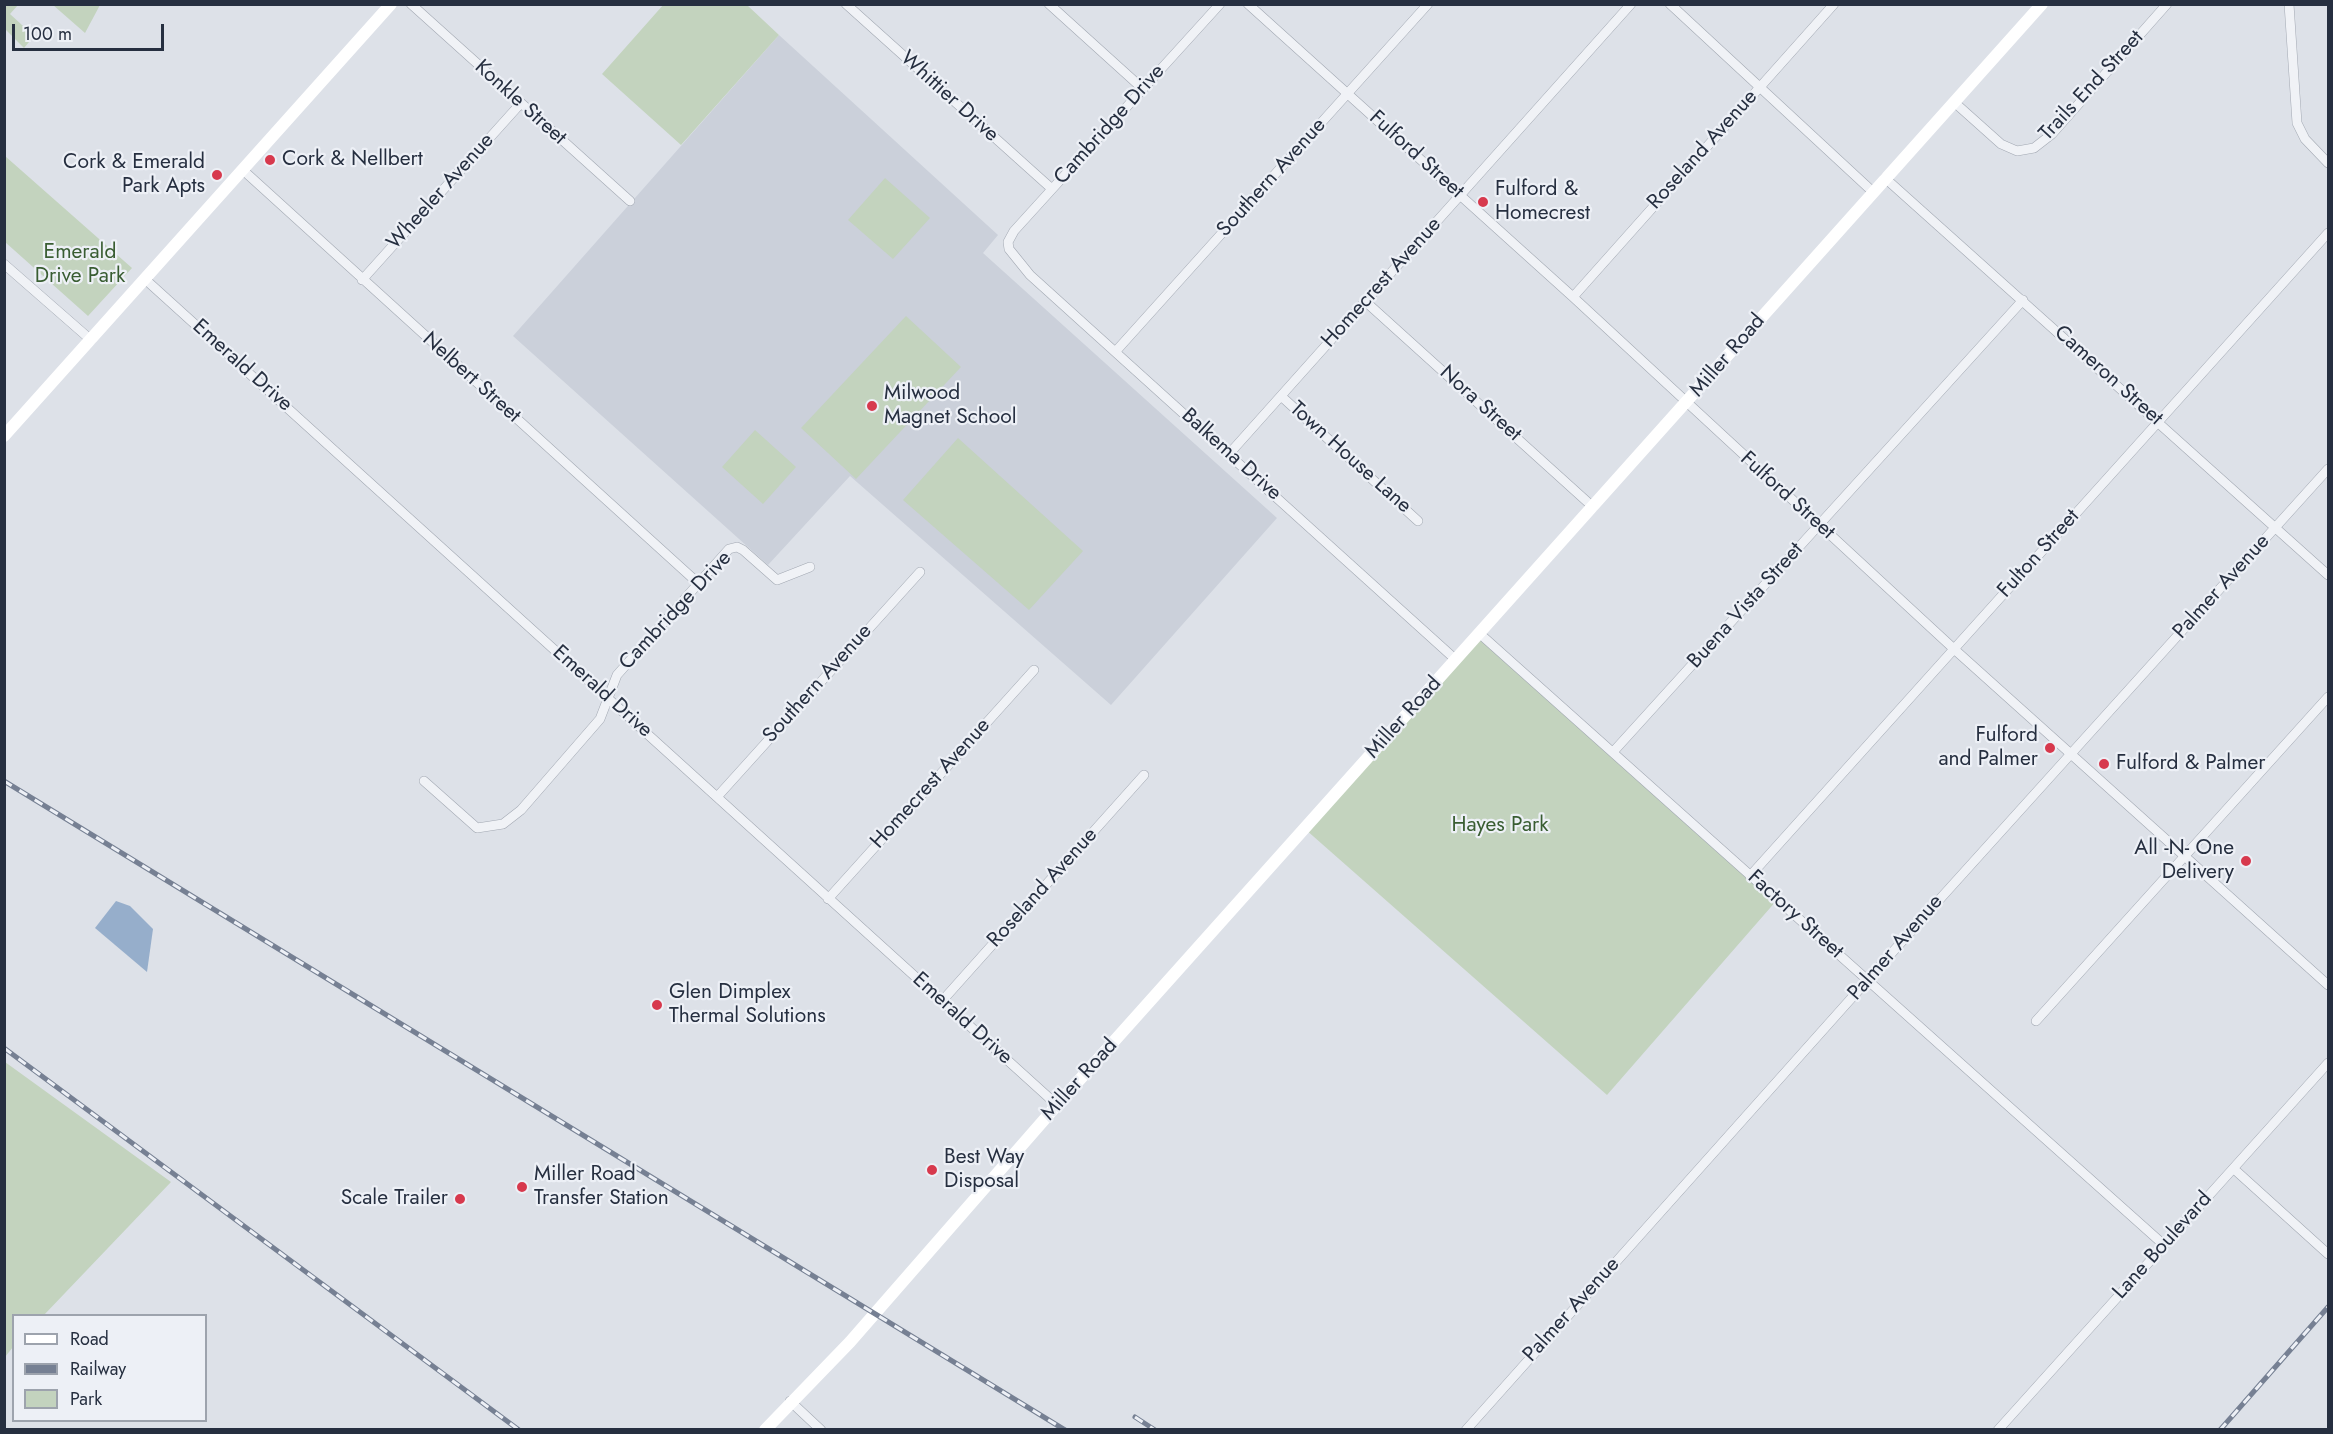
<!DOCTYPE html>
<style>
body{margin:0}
#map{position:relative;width:2333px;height:1434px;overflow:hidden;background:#dde1e8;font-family:Jost,sans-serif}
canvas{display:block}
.frame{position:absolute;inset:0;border:6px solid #262f40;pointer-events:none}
.legend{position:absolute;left:12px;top:1314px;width:195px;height:108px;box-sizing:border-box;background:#edf0f6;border:2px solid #9da3ad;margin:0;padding:8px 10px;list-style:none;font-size:18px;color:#262f40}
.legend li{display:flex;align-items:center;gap:12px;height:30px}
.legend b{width:30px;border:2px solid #9da3ad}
.scale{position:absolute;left:12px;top:24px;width:152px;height:27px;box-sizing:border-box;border:3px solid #262f40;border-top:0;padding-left:8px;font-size:18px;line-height:21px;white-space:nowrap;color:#262f40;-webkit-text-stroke:4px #edf0f6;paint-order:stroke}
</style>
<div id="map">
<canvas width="2333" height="1434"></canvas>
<div class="frame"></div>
<ul class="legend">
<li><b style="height:8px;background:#fff"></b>Road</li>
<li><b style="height:8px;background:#768093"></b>Railway</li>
<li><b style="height:16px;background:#c3d3be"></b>Park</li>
</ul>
<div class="scale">100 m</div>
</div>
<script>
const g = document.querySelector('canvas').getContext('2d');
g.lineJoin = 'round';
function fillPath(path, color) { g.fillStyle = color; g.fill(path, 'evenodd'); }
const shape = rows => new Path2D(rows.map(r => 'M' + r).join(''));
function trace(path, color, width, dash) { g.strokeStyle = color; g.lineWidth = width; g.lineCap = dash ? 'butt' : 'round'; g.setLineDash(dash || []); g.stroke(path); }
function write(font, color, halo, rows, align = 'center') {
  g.font = font + ' Jost,sans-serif'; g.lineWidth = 4.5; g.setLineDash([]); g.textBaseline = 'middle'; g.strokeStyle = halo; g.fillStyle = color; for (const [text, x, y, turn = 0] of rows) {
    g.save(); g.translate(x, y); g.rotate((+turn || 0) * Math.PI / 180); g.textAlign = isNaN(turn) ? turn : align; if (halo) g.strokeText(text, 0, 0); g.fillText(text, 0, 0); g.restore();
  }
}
const built = shape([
 [779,35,998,235,983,253,1277,518,1111,705,850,476,768,565,513,336]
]);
const green = shape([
 [664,4,747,5,779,35,681,145,602,74],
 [4,5,18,5,10,14,34,36,24,48,5,29],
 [53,5,100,5,85,33],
 [5,156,132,268,88,316,5,242],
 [885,178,930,218,893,259,848,220],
 [906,316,961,367,856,479,801,428],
 [755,430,796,467,763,504,722,467],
 [958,438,1083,551,1029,610,903,500],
 [1479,633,1777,900,1607,1095,1305,829],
 [5,1062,171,1182,44,1315,14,1316,13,1347,5,1357]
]);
const water = shape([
 [116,901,130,906,153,929,147,972,95,928]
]);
const street = shape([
 [411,4,630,201],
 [846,4,1052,189],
 [1049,4,1143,89],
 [1220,4,1014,231,1008,242,1009,249,1030,275,1455,659],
 [1248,4,1573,297,1954,649,2328,985],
 [1670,4,1873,192],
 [2289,4,2297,123,2305,139,2328,163],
 [1954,102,2001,144,2017,151,2034,148,2052,134,2167,4],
 [244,171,699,584],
 [1885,178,2328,575],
 [4,264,91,340],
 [146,280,1057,1105],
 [362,280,521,103],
 [1573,297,1834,4],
 [1366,302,1593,507],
 [1116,351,1428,4],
 [1281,396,1418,521],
 [1229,454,1631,4],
 [1479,633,2164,1245],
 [1613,752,2023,300],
 [424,781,477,828,503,824,521,810,600,719,617,675,729,549,737,547,743,550,777,580,810,567],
 [717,797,920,572],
 [1750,876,2328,233],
 [828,899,1034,670],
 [942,1001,1144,775],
 [2036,1021,2328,697],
 [2234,1169,2328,1254],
 [790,1401,821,1430],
 [1466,1430,1939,900,2328,469],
 [1998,1430,2328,1063]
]);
const secondary = shape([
 [4,436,391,4],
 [765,1430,850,1342,1057,1105,2042,4]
]);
const rail = shape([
 [4,781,1065,1430],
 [4,1048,519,1430],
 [1135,1417,1155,1430],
 [2220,1430,2328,1307]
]);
const markers = [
 [270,160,6,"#d7394d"],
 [217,175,6,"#d7394d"],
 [1483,202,6,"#d7394d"],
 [872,406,6,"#d7394d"],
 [2050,748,6,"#d7394d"],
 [2104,764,6,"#d7394d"],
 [2246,861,6,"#d7394d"],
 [657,1005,6,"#d7394d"],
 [932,1170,6,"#d7394d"],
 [522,1187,6,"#d7394d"],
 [460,1199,6,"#d7394d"]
];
const streetNames = [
 ["Trails End Street",2092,86,-47],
 ["Whittier Drive",949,97,42],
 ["Konkle Street",520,103,42],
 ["Cambridge Drive",1110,125,-48],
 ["Roseland Avenue",1703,150,-48],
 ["Fulford Street",1416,155,42],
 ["Southern Avenue",1272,178,-48],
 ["Wheeler Avenue",441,192,-48],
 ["Homecrest Avenue",1382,283,-48],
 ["Miller Road",1728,356,-49],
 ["Emerald Drive",242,366,42],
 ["Cameron Street",2108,376,42],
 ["Nelbert Street",471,378,42],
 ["Nora Street",1480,404,42],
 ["Balkema Drive",1231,455,42],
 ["Town House Lane",1350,458,42],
 ["Fulford Street",1787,496,42],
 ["Fulton Street",2039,554,-48],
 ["Palmer Avenue",2222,587,-48],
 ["Buena Vista Street",1746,606,-48],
 ["Cambridge Drive",676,611,-47],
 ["Southern Avenue",818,684,-48],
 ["Emerald Drive",602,692,42],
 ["Miller Road",1404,718,-48],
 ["Homecrest Avenue",931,784,-48],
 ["Roseland Avenue",1043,888,-48],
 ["Factory Street",1795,915,42],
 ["Palmer Avenue",1896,948,-49],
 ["Emerald Drive",962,1019,42],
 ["Miller Road",1080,1080,-48],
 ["Lane Boulevard",2163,1246,-48],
 ["Palmer Avenue",1572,1310,-48]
];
const poiNames = [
 ["Cork & Nellbert",282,160],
 ["Cork & Emerald",205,163,"right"],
 ["Park Apts",205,187,"right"],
 ["Fulford &",1495,190],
 ["Homecrest",1495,214],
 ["Milwood",884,394],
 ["Magnet School",884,418],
 ["Fulford",2038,736,"right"],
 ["and Palmer",2038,760,"right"],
 ["Fulford & Palmer",2116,764],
 ["All -N- One",2234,849,"right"],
 ["Delivery",2234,873,"right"],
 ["Glen Dimplex",669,993],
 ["Thermal Solutions",669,1017],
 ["Best Way",944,1158],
 ["Disposal",944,1182],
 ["Miller Road",534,1175],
 ["Transfer Station",534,1199],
 ["Scale Trailer",448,1199,"right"]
];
const parkNames = [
 ["Emerald",80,253],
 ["Drive Park",80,277],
 ["Hayes Park",1500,826]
];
fillPath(built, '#cbd0da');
fillPath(green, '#c3d3be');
fillPath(water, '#96aecb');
trace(street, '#a2a8b2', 10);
trace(street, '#f0f2f6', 9);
trace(secondary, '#fff', 12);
trace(rail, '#768093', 5);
trace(rail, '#edf0f6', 3, [9]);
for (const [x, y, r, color] of markers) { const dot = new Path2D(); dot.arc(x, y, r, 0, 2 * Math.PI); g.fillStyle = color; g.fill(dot); trace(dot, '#edf0f6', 2); }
write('21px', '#262f40', '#edf0f6', streetNames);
write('21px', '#262f40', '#edf0f6', poiNames, 'left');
write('21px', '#395d32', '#edf0f6', parkNames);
</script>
